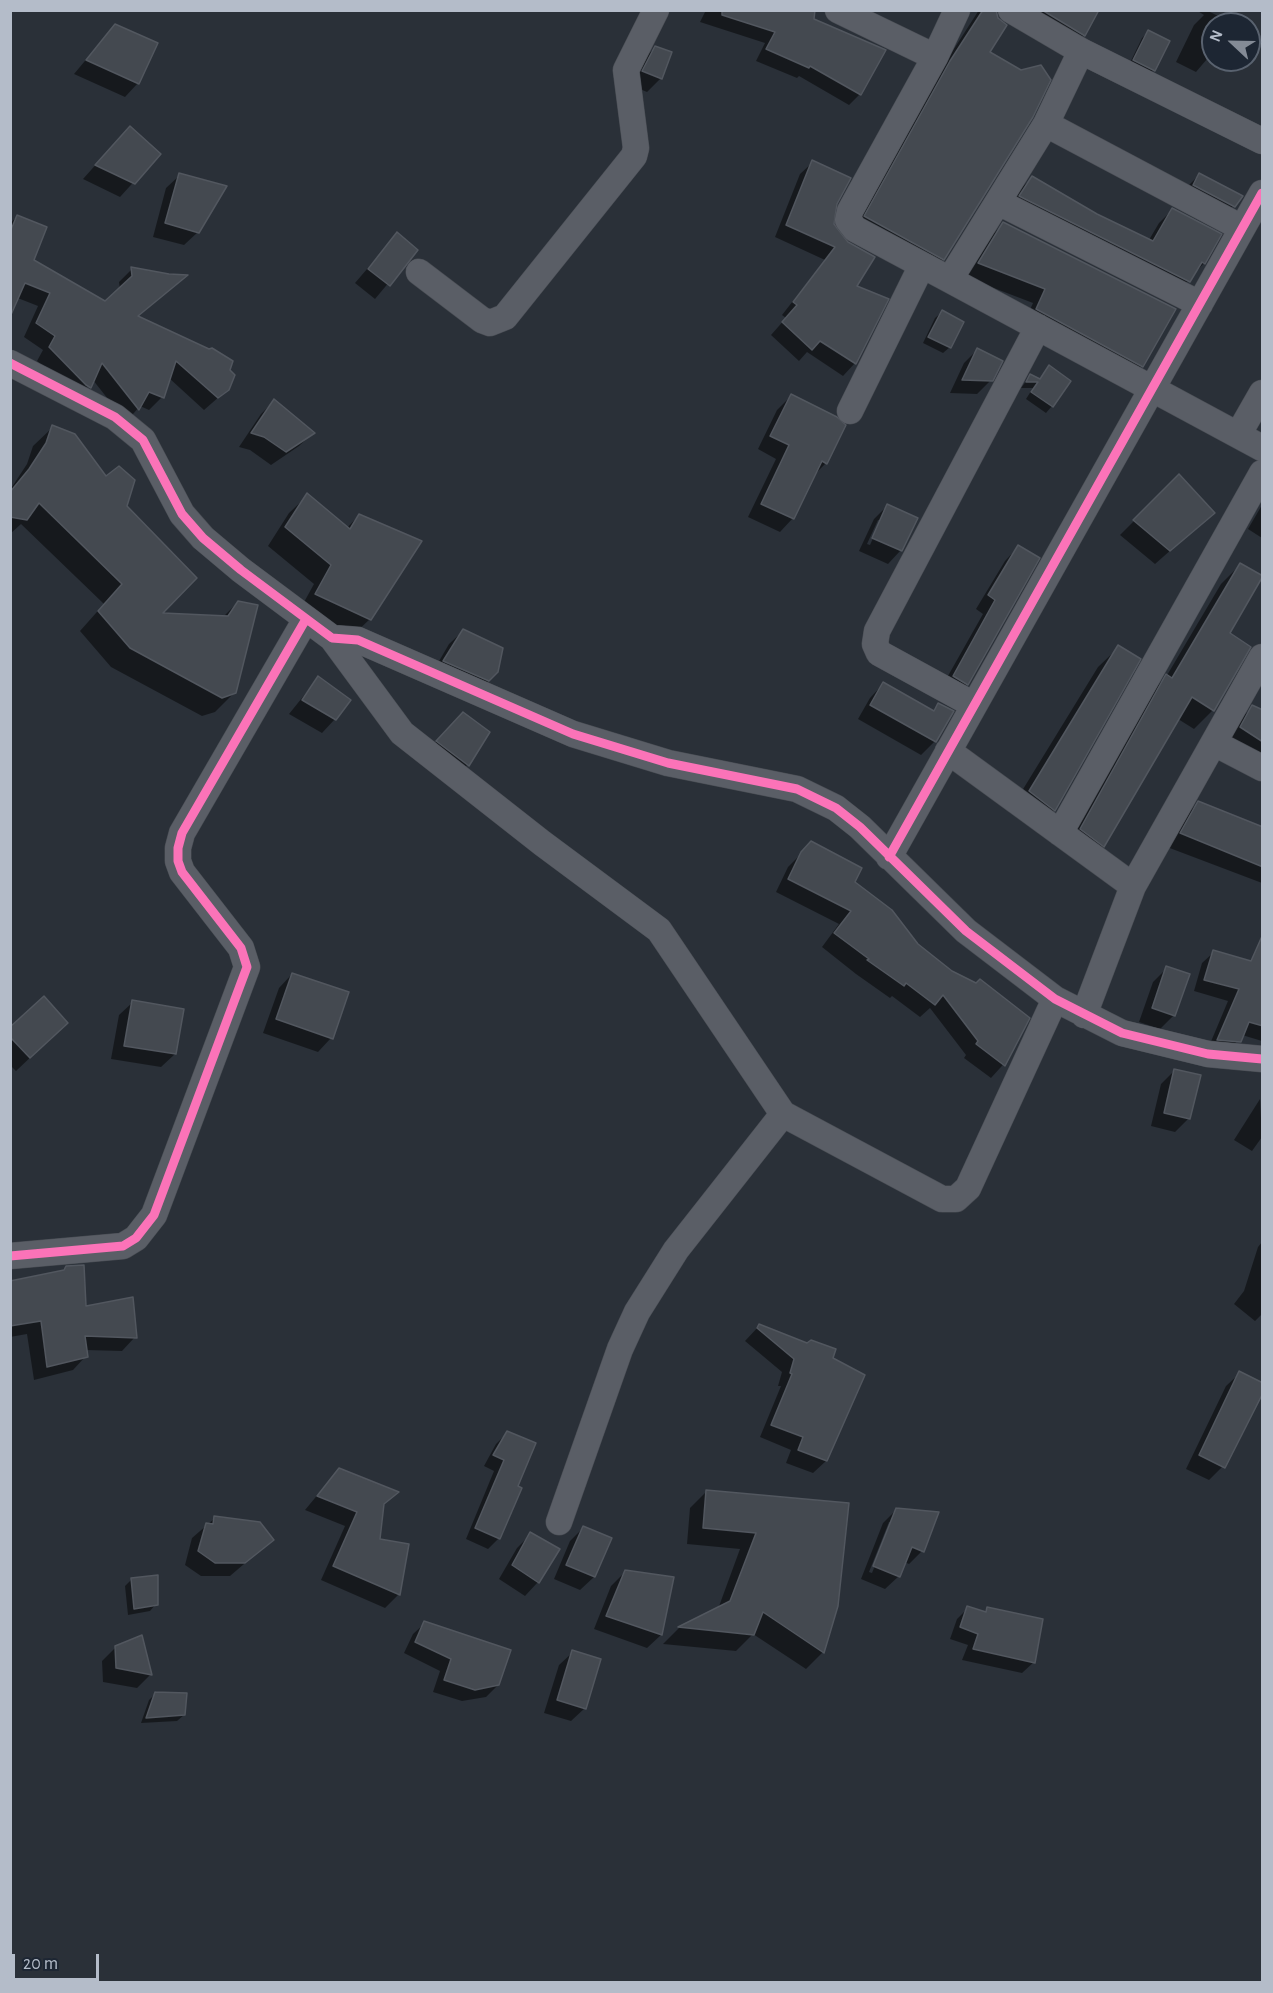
<!DOCTYPE html>
<style>
body{margin:0}
#map{position:relative;width:1273px;height:1993px;overflow:hidden;background:#2a3038;font-family:"Alegreya Sans",sans-serif}
canvas{display:block}
.frame{position:absolute;inset:0;border:12px solid #b4bcc9;pointer-events:none}
.north{position:absolute;left:1201px;top:12px;width:60px;height:60px;box-sizing:border-box;background:#1d2633;border:2px solid #59626f;border-radius:50%;rotate:292deg;font-size:16px;font-weight:700;line-height:24px;text-align:center;color:#b4bcc9}
.north::after{content:'';display:block;margin:auto;width:21px;height:27px;background:#848b96;clip-path:polygon(50% 0,100% 100%,50% 72%,0 100%)}
.scale{position:absolute;left:12px;top:1954px;width:87px;height:27px;box-sizing:border-box;border:3px solid #b4bcc9;border-top:0;padding-left:8px;font-size:18px;line-height:21px;white-space:nowrap;color:#b4bcc9;-webkit-text-stroke:4px #1d2633;paint-order:stroke}
</style>
<div id="map">
<canvas width="1273" height="1993"></canvas>
<div class="frame"></div>
<div class="north">N</div>
<div class="scale">20 m</div>
</div>
<script>
const g = document.querySelector('canvas').getContext('2d');
g.lineJoin = 'round';
function fillPath(path, color) { g.fillStyle = color; g.fill(path, 'evenodd'); }
const shape = rows => new Path2D(rows.map(r => 'M' + r).join(''));
function trace(path, color, width, dash) { g.strokeStyle = color; g.lineWidth = width; g.lineCap = dash ? 'butt' : 'round'; g.setLineDash(dash || []); g.stroke(path); }
const shadow = shape([
 [706,10,812,10,806,18,860,94,849,105,799,76,797,78,756,61,765,43,700,22],
 [979,10,997,10,996,18,943,259,929,273,852,232,936,77],
 [1002,10,1099,10,1084,35,1070,50],
 [1196,10,1206,10,1228,21,1227,24,1213,24,1213,52,1196,72,1176,62,1194,25,1204,15],
 [115,25,138,83,125,97,74,74],
 [1148,32,1154,70,1147,76,1128,67,1142,38],
 [655,48,670,53,661,78,647,92,630,85,641,61],
 [116,142,159,154,120,197,83,179],
 [813,162,835,204,832,223,855,286,886,300,855,363,843,376,807,352,799,361,771,335,786,318,782,315,825,260,775,237,800,174],
 [180,175,198,232,184,245,153,237,166,188],
 [1199,175,1233,206,1220,220,1186,188],
 [1032,178,1096,215,1149,240,1159,223,1172,210,1220,235,1204,263,1176,295,1007,210,1018,191],
 [17,217,32,261,105,302,120,289,119,282,132,269,173,287,137,317,228,371,228,389,204,410,169,378,162,397,149,410,140,406,126,422,93,380,77,400,37,361,43,350,24,337,38,306,10,295,10,223],
 [1004,223,1142,366,1129,380,1024,323,1033,303,965,277,990,237],
 [397,234,416,250,375,299,355,283],
 [942,312,950,347,943,353,923,343,935,318],
 [977,350,991,380,977,394,950,393,964,363],
 [1050,367,1052,406,1046,413,1026,399,1033,388,1021,388,1030,376,1039,380],
 [791,396,826,463,814,475,793,518,780,532,748,517,776,459,758,449,777,410],
 [274,401,313,433,299,446,271,465,250,450,239,447,261,414],
 [53,427,106,478,125,506,159,615,223,617,238,602,235,692,215,712,202,716,111,667,80,631,104,604,21,524,10,534,10,490,27,464,33,446],
 [1179,476,1213,513,1155,564,1120,535],
 [308,495,347,528,359,515,370,619,351,637,298,613,314,584,268,546,289,513],
 [1262,505,1262,538,1248,529],
 [887,506,901,550,888,564,859,551,874,519],
 [878,520,881,520,870,545,867,544],
 [1018,547,967,684,954,698,940,690,983,614,976,609,1005,561],
 [1240,565,1213,710,1194,729,1178,719,1103,846,1084,865,1062,848,1148,695,1166,677,1221,584],
 [463,631,497,672,483,686,431,675,449,644],
 [1119,647,1054,810,1034,830,1009,812,1098,667],
 [318,678,335,719,322,733,289,714],
 [883,684,932,712,939,704,952,712,935,741,921,755,858,719,870,698],
 [1253,707,1262,712,1262,759,1227,741,1239,720],
 [449,728,488,732,467,765,454,779,424,755],
 [1199,802,1262,832,1262,883,1167,847,1185,816],
 [812,843,917,945,951,972,1028,1018,1010,1057,991,1078,964,1058,966,1055,930,1008,920,1017,892,996,890,998,856,974,822,947,839,924,776,892,788,867],
 [1214,952,1262,968,1262,1041,1242,1035,1227,1053,1207,1051,1228,1001,1194,991,1202,963],
 [1167,968,1174,1015,1160,1029,1139,1022,1153,982],
 [292,974,331,1038,318,1052,263,1033,279,988],
 [133,1002,175,1054,161,1067,111,1059,119,1015],
 [10,1030,53,1036,16,1071,10,1065],
 [1175,1070,1189,1118,1175,1132,1151,1126,1161,1084],
 [1260,1099,1262,1137,1252,1151,1234,1140],
 [1262,1242,1262,1314,1255,1321,1234,1304,1244,1291,1258,1247],
 [66,1268,84,1307,135,1337,122,1351,85,1350,86,1356,73,1370,34,1380,27,1334,10,1337,10,1283,61,1273],
 [759,1326,808,1345,863,1375,826,1461,813,1473,786,1463,791,1450,760,1437,781,1386,778,1386,782,1372,745,1341],
 [1240,1373,1223,1466,1209,1480,1186,1469,1226,1386],
 [507,1433,499,1538,488,1549,466,1539,494,1471,484,1466,496,1444],
 [339,1469,396,1492,382,1506,378,1541,407,1546,398,1595,385,1608,321,1580,345,1526,305,1510],
 [707,1491,847,1505,836,1606,823,1652,806,1669,753,1634,736,1651,663,1644,679,1628,718,1609,740,1549,687,1544,690,1508],
 [897,1509,922,1551,909,1564,904,1562,899,1576,885,1589,861,1579,883,1523],
 [889,1522,892,1522,872,1573,869,1572],
 [215,1518,272,1540,230,1576,201,1576,185,1565,192,1538],
 [583,1528,610,1539,594,1577,580,1590,554,1579,570,1541],
 [531,1534,538,1582,525,1596,499,1579,517,1548],
 [625,1572,672,1578,661,1635,647,1648,594,1629,611,1586],
 [132,1579,156,1604,150,1611,128,1615,125,1586],
 [968,1608,983,1613,988,1609,1034,1662,1022,1673,962,1660,968,1645,950,1639,957,1619],
 [425,1623,498,1685,486,1697,462,1701,433,1692,440,1671,404,1653,413,1634],
 [116,1647,151,1674,137,1688,103,1682,102,1661],
 [573,1652,585,1708,571,1721,544,1713,559,1665],
 [155,1694,184,1715,177,1721,141,1723,149,1700]
]);
const building = shape([
 [722,10,815,10,814,19,886,50,861,95,810,66,809,68,766,49,775,32,722,15,722,10],
 [983,10,996,10,998,18,1007,25,990,52,1021,70,1041,65,1051,80,1033,117,944,260,864,216,950,61,983,10],
 [1042,10,1099,10,1085,36,1042,10],
 [115,24,158,43,139,84,86,60,115,24],
 [1148,30,1170,41,1155,71,1133,60,1148,30],
 [655,46,672,52,662,79,642,71,655,46],
 [130,126,161,154,135,184,95,165,130,126],
 [812,160,851,178,837,204,834,224,848,242,875,257,857,286,889,299,856,364,820,341,812,350,782,322,797,305,793,302,835,247,786,225,812,160],
 [179,173,227,186,199,233,165,223,179,173],
 [1199,173,1243,196,1235,207,1193,185,1199,173],
 [1032,176,1097,214,1153,241,1172,208,1222,234,1205,264,1202,262,1190,282,1019,196,1032,176],
 [17,215,47,227,34,260,105,301,132,276,131,267,169,274,188,275,138,316,209,349,212,348,233,361,230,370,235,375,229,390,218,398,176,361,164,398,149,392,139,410,102,363,91,388,86,385,49,347,55,336,36,323,50,293,25,283,10,317,10,232,17,215],
 [1003,222,1176,309,1143,367,1036,309,1045,289,978,263,1003,222],
 [397,232,418,250,390,286,368,269,397,232],
 [942,310,964,322,951,348,928,337,942,310],
 [977,348,1003,361,993,381,962,380,977,348],
 [1049,365,1071,381,1053,407,1031,392,1038,382,1026,382,1030,374,1040,379,1049,365],
 [791,394,837,417,846,425,827,464,822,461,794,519,761,504,789,445,770,436,791,394],
 [274,399,315,433,286,452,264,437,251,433,274,399],
 [52,425,75,434,106,476,119,466,135,480,127,506,197,578,163,613,228,616,238,601,258,605,236,693,222,698,130,648,98,611,122,584,39,503,27,520,10,517,10,492,29,469,46,443,52,425],
 [1179,474,1215,513,1170,551,1133,520,1179,474],
 [307,493,350,529,359,514,422,541,371,620,315,594,331,565,285,527,307,493],
 [887,504,918,518,902,551,872,538,887,504],
 [1018,545,1040,558,968,685,953,676,995,600,988,595,1018,545],
 [1240,563,1263,576,1230,633,1251,647,1214,711,1192,697,1104,847,1080,829,1166,674,1172,678,1240,563],
 [463,629,503,648,498,672,489,681,443,661,463,629],
 [1118,645,1141,659,1055,811,1029,791,1118,645],
 [318,676,351,700,336,720,302,700,318,676],
 [883,682,934,711,938,703,954,711,936,742,870,705,883,682],
 [1252,705,1263,710,1263,742,1240,727,1252,705],
 [463,712,490,732,469,766,436,741,463,712],
 [1198,801,1263,827,1263,867,1180,833,1198,801],
 [811,841,862,868,855,882,892,910,918,944,952,971,976,983,980,979,1030,1018,1005,1066,976,1044,978,1041,943,995,935,1005,906,983,904,986,867,960,869,959,834,933,851,911,788,879,801,852,811,841],
 [1263,934,1263,1026,1249,1022,1241,1042,1217,1040,1239,989,1204,980,1213,950,1251,961,1263,934],
 [1166,966,1190,974,1175,1016,1152,1008,1166,966],
 [292,973,349,992,333,1039,276,1019,292,973],
 [44,996,68,1023,30,1058,10,1037,10,1027,44,996],
 [132,1000,184,1009,176,1054,124,1046,132,1000],
 [1174,1069,1201,1075,1190,1119,1164,1113,1174,1069],
 [84,1265,86,1306,133,1297,137,1338,85,1336,88,1357,47,1367,41,1321,10,1326,10,1281,64,1270,66,1266,84,1265],
 [759,1324,807,1343,811,1340,836,1349,833,1358,865,1375,827,1461,798,1450,803,1437,771,1425,792,1374,790,1373,794,1359,757,1328,759,1324],
 [1239,1371,1263,1383,1263,1393,1225,1468,1199,1455,1239,1371],
 [507,1431,536,1443,518,1486,522,1488,500,1539,475,1528,504,1460,493,1455,507,1431],
 [339,1468,399,1492,384,1504,380,1539,409,1544,400,1595,333,1566,357,1512,317,1496,339,1468],
 [706,1490,849,1503,838,1606,824,1653,763,1612,754,1635,678,1627,730,1601,756,1533,703,1528,706,1490],
 [896,1508,939,1512,924,1552,912,1547,900,1577,873,1566,896,1508],
 [214,1516,260,1522,274,1540,245,1563,215,1563,198,1551,206,1523,213,1524,214,1516],
 [583,1526,612,1538,595,1577,566,1565,583,1526],
 [530,1532,560,1549,539,1583,512,1565,530,1532],
 [625,1570,674,1577,662,1635,606,1616,625,1570],
 [158,1575,158,1605,134,1609,131,1578,158,1575],
 [967,1606,986,1612,987,1607,1043,1619,1035,1663,973,1649,978,1634,960,1627,967,1606],
 [424,1621,511,1650,499,1685,475,1690,444,1680,451,1659,415,1642,424,1621],
 [142,1635,152,1675,116,1668,115,1646,142,1635],
 [572,1650,601,1659,586,1709,557,1700,572,1650],
 [155,1692,187,1693,185,1715,146,1718,155,1692]
]);
const minor = shape([
 [838,10,935,57,957,10],
 [1011,10,1081,51,1046,124,952,276,954,282,1262,448],
 [1081,51,1262,141],
 [935,57,850,211,848,220,855,229,954,282],
 [1046,124,1242,228],
 [998,202,1200,304],
 [419,272,482,320,490,323,505,317,634,156,636,148,626,70,656,10],
 [10,363,115,417,143,440,182,514,203,538,241,570,332,638,358,640,573,734,668,763,797,789,836,808,860,827,966,931,1055,999,1122,1033,1208,1054,1262,1059],
 [850,411,922,265],
 [1238,435,1262,393],
 [332,638,402,733,542,843,659,930,783,1114,942,1199,956,1199,968,1188,1055,999],
 [974,705,879,653,875,644,877,631,1038,327],
 [1214,743,1262,768],
 [948,751,1133,886,1084,1015],
 [1060,833,1262,473],
 [889,857,1262,193],
 [1133,886,1262,657],
 [10,1256,123,1246,136,1238,154,1215,247,967,241,948,182,872,178,861,178,848,182,833,306,619],
 [559,1522,620,1349,637,1312,676,1250,783,1114]
]);
const cycleway = shape([
 [10,363,115,417,143,440,182,514,203,538,241,570,332,638,358,640,573,734,668,763,797,789,836,808,860,827,966,931,1055,999,1122,1033,1208,1054,1262,1059],
 [889,857,1262,193],
 [10,1256,123,1246,136,1238,154,1215,247,967,241,948,182,872,178,861,178,848,182,833,306,619]
]);
fillPath(shadow, '#0007');
fillPath(building, '#444950');
trace(building, '#52575f', 1.5);
trace(minor, '#484c53', 27);
trace(minor, '#5a5e66', 26);
trace(cycleway, '#fb73b8', 9);
</script>
